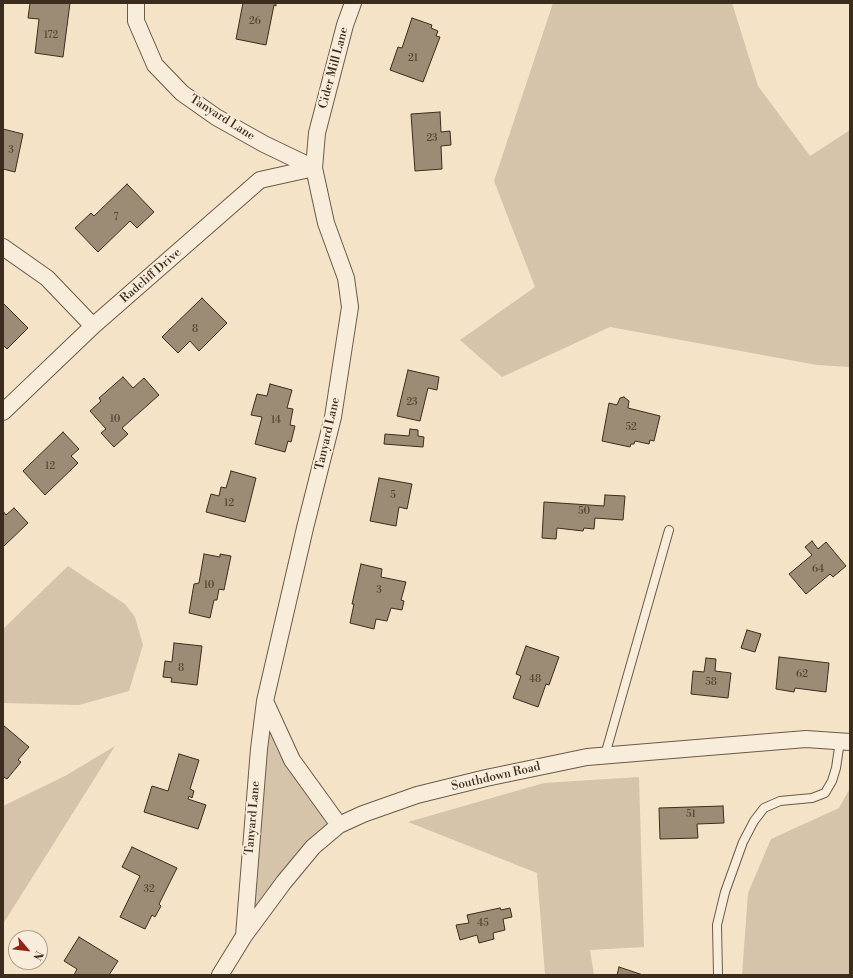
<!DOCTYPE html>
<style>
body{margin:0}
#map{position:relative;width:853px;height:978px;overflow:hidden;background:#f5e3c7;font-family:"Libre Bodoni",serif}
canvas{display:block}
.frame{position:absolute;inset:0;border:4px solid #3b2c1d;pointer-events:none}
.north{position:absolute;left:8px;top:930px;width:40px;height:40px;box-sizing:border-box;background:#f8eddb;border:1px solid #aca08f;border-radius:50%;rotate:118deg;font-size:11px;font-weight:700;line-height:16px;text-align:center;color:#3b2c1d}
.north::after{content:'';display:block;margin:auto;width:14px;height:18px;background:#8f2418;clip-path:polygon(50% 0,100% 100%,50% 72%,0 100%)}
</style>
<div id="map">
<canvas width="853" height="978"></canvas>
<div class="frame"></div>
<div class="north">N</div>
</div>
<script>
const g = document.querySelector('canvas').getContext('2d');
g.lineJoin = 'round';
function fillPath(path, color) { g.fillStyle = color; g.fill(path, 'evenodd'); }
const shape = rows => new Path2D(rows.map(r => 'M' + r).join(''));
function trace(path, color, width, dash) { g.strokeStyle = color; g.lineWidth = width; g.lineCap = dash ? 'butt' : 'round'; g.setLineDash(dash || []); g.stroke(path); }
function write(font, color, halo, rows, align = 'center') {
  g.font = font + ' "Libre Bodoni",serif'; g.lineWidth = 4; g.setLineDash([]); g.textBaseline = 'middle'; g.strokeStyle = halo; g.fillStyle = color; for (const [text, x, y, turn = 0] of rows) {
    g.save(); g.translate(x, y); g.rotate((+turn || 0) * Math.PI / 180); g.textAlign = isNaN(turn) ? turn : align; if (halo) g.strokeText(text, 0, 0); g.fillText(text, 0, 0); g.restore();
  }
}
const green = shape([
 [553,3,732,3,758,86,810,156,850,130,850,367,817,365,610,327,502,377,460,340,535,287,494,181],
 [68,566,125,604,135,617,143,645,129,691,79,705,3,703,3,629],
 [267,724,277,750,328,825,277,878,250,916],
 [115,746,3,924,3,806,65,776],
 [639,777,644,947,590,950,594,975,545,975,537,873,408,822,544,783],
 [850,788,850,975,742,975,748,893,771,839,839,808]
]);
const building = shape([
 [30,3,70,3,63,57,35,53,39,19,28,18,30,3],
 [243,3,276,3,276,6,274,5,266,45,236,39,243,3],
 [412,18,432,25,431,28,438,31,436,36,440,37,423,82,390,70,398,47,402,48,412,18],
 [440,112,441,132,450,131,451,145,441,146,442,169,415,171,411,114,440,112],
 [3,129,23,134,15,172,3,169,3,129],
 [127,184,154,212,137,228,130,221,98,252,75,228,91,213,94,216,127,184],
 [202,298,227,323,199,351,190,341,178,353,162,337,202,298],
 [3,303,28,328,7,349,4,346,3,347,3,303],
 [408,370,439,377,437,390,428,388,420,421,397,416,408,370],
 [123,377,133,388,144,378,159,395,122,428,128,434,114,447,101,433,106,429,90,411,101,401,99,398,123,377],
 [270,384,292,390,287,408,293,409,290,425,295,426,291,442,288,441,285,452,255,444,262,417,251,415,257,394,267,396,270,384],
 [624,397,629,401,628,408,660,416,654,441,650,440,649,444,635,441,634,444,631,444,630,447,602,441,609,403,617,405,620,398,624,397],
 [410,429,418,430,418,436,424,437,423,447,384,444,385,434,409,436,410,429],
 [63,432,79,449,71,456,78,463,45,495,23,471,63,432],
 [231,471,256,478,245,522,206,512,211,494,219,496,221,487,226,488,231,471],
 [379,478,412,484,407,509,399,507,396,526,370,521,379,478],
 [605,495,625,496,623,520,595,518,594,529,584,528,583,531,557,528,556,539,542,538,544,502,604,506,605,495],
 [14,508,28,523,3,547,3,511,6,515,14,508],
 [812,541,818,549,826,542,846,566,833,577,830,574,806,594,789,574,812,555,805,547,812,541],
 [204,554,220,557,220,554,231,556,224,590,219,589,217,600,214,600,210,618,189,613,194,584,199,583,204,554],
 [361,564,382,569,381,577,406,582,401,600,404,601,402,610,391,608,387,621,376,619,374,629,350,623,354,604,352,604,361,564],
 [747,630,761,634,755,652,741,648,747,630],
 [174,643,202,646,197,685,171,682,172,678,163,677,165,661,172,662,174,643],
 [526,646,559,657,549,685,546,684,538,707,513,698,521,676,516,674,526,646],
 [779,657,829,663,826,692,795,688,794,692,776,689,779,657],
 [706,658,716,659,715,671,731,673,728,698,691,694,693,671,704,672,706,658],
 [3,725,29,747,18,760,21,762,7,779,4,777,3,778,3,725],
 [179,754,199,760,190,789,194,791,192,798,189,796,188,799,206,805,198,829,144,812,152,786,168,791,179,754],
 [723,806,724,823,697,824,698,838,660,839,659,808,723,806],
 [132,847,177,868,159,904,161,906,155,917,152,915,145,929,120,917,140,876,122,867,132,847],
 [500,908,501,910,510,908,512,917,503,919,505,930,493,933,494,939,479,943,477,935,460,940,456,925,469,923,467,915,500,908],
 [79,937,118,961,109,975,74,975,77,969,64,961,79,937],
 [619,967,643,975,617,975,619,967]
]);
const service = shape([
 [605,755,669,530],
 [718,975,717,925,725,892,743,842,754,821,764,808,780,801,812,798,825,793,832,781,836,768,840,741]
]);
const minor = shape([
 [136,3,136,21,155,65,182,93,216,117,264,144,314,168],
 [3,247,47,278,93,326],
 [3,412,93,326,260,180,314,168],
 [265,701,292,760,339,825],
 [244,936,259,749,265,701,305,528,333,417,350,307,346,278,326,223,314,168,317,133,345,25,353,3],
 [220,975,244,936,284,882,313,847,339,825,363,814,417,795,486,778,587,757,806,739,850,742]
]);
const numberNames = [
 ["26",255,22],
 ["172",51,36],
 ["21",413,59],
 ["23",432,139],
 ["3",11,151],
 ["7",116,218],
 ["8",195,330],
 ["23",412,403],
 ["10",115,420],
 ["14",276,421],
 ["52",631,428],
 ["12",50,467],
 ["5",393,496],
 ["12",229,504],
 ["50",584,512],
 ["64",818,570],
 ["10",209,586],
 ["3",379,591],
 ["8",181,669],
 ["62",802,675],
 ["48",535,680],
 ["58",711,683],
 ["51",691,815],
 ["32",149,890],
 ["45",483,924]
];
const streetNames = [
 ["Cider Mill Lane",334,68,-75],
 ["Tanyard Lane",222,118,32],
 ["Radcliff Drive",151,276,-41],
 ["Tanyard Lane",328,434,-77],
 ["Southdown Road",496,777,-13],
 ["Tanyard Lane",253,818,-85]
];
fillPath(green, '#d5c4aa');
fillPath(building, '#9c8b75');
trace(building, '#3b2c1d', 1);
trace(service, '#6a5a48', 10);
trace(minor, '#6a5a48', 18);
trace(service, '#f8eddb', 8);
trace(minor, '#f8eddb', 16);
write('10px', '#534433', null, numberNames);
write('12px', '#3b2c1d', '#f8eddb', streetNames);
</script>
